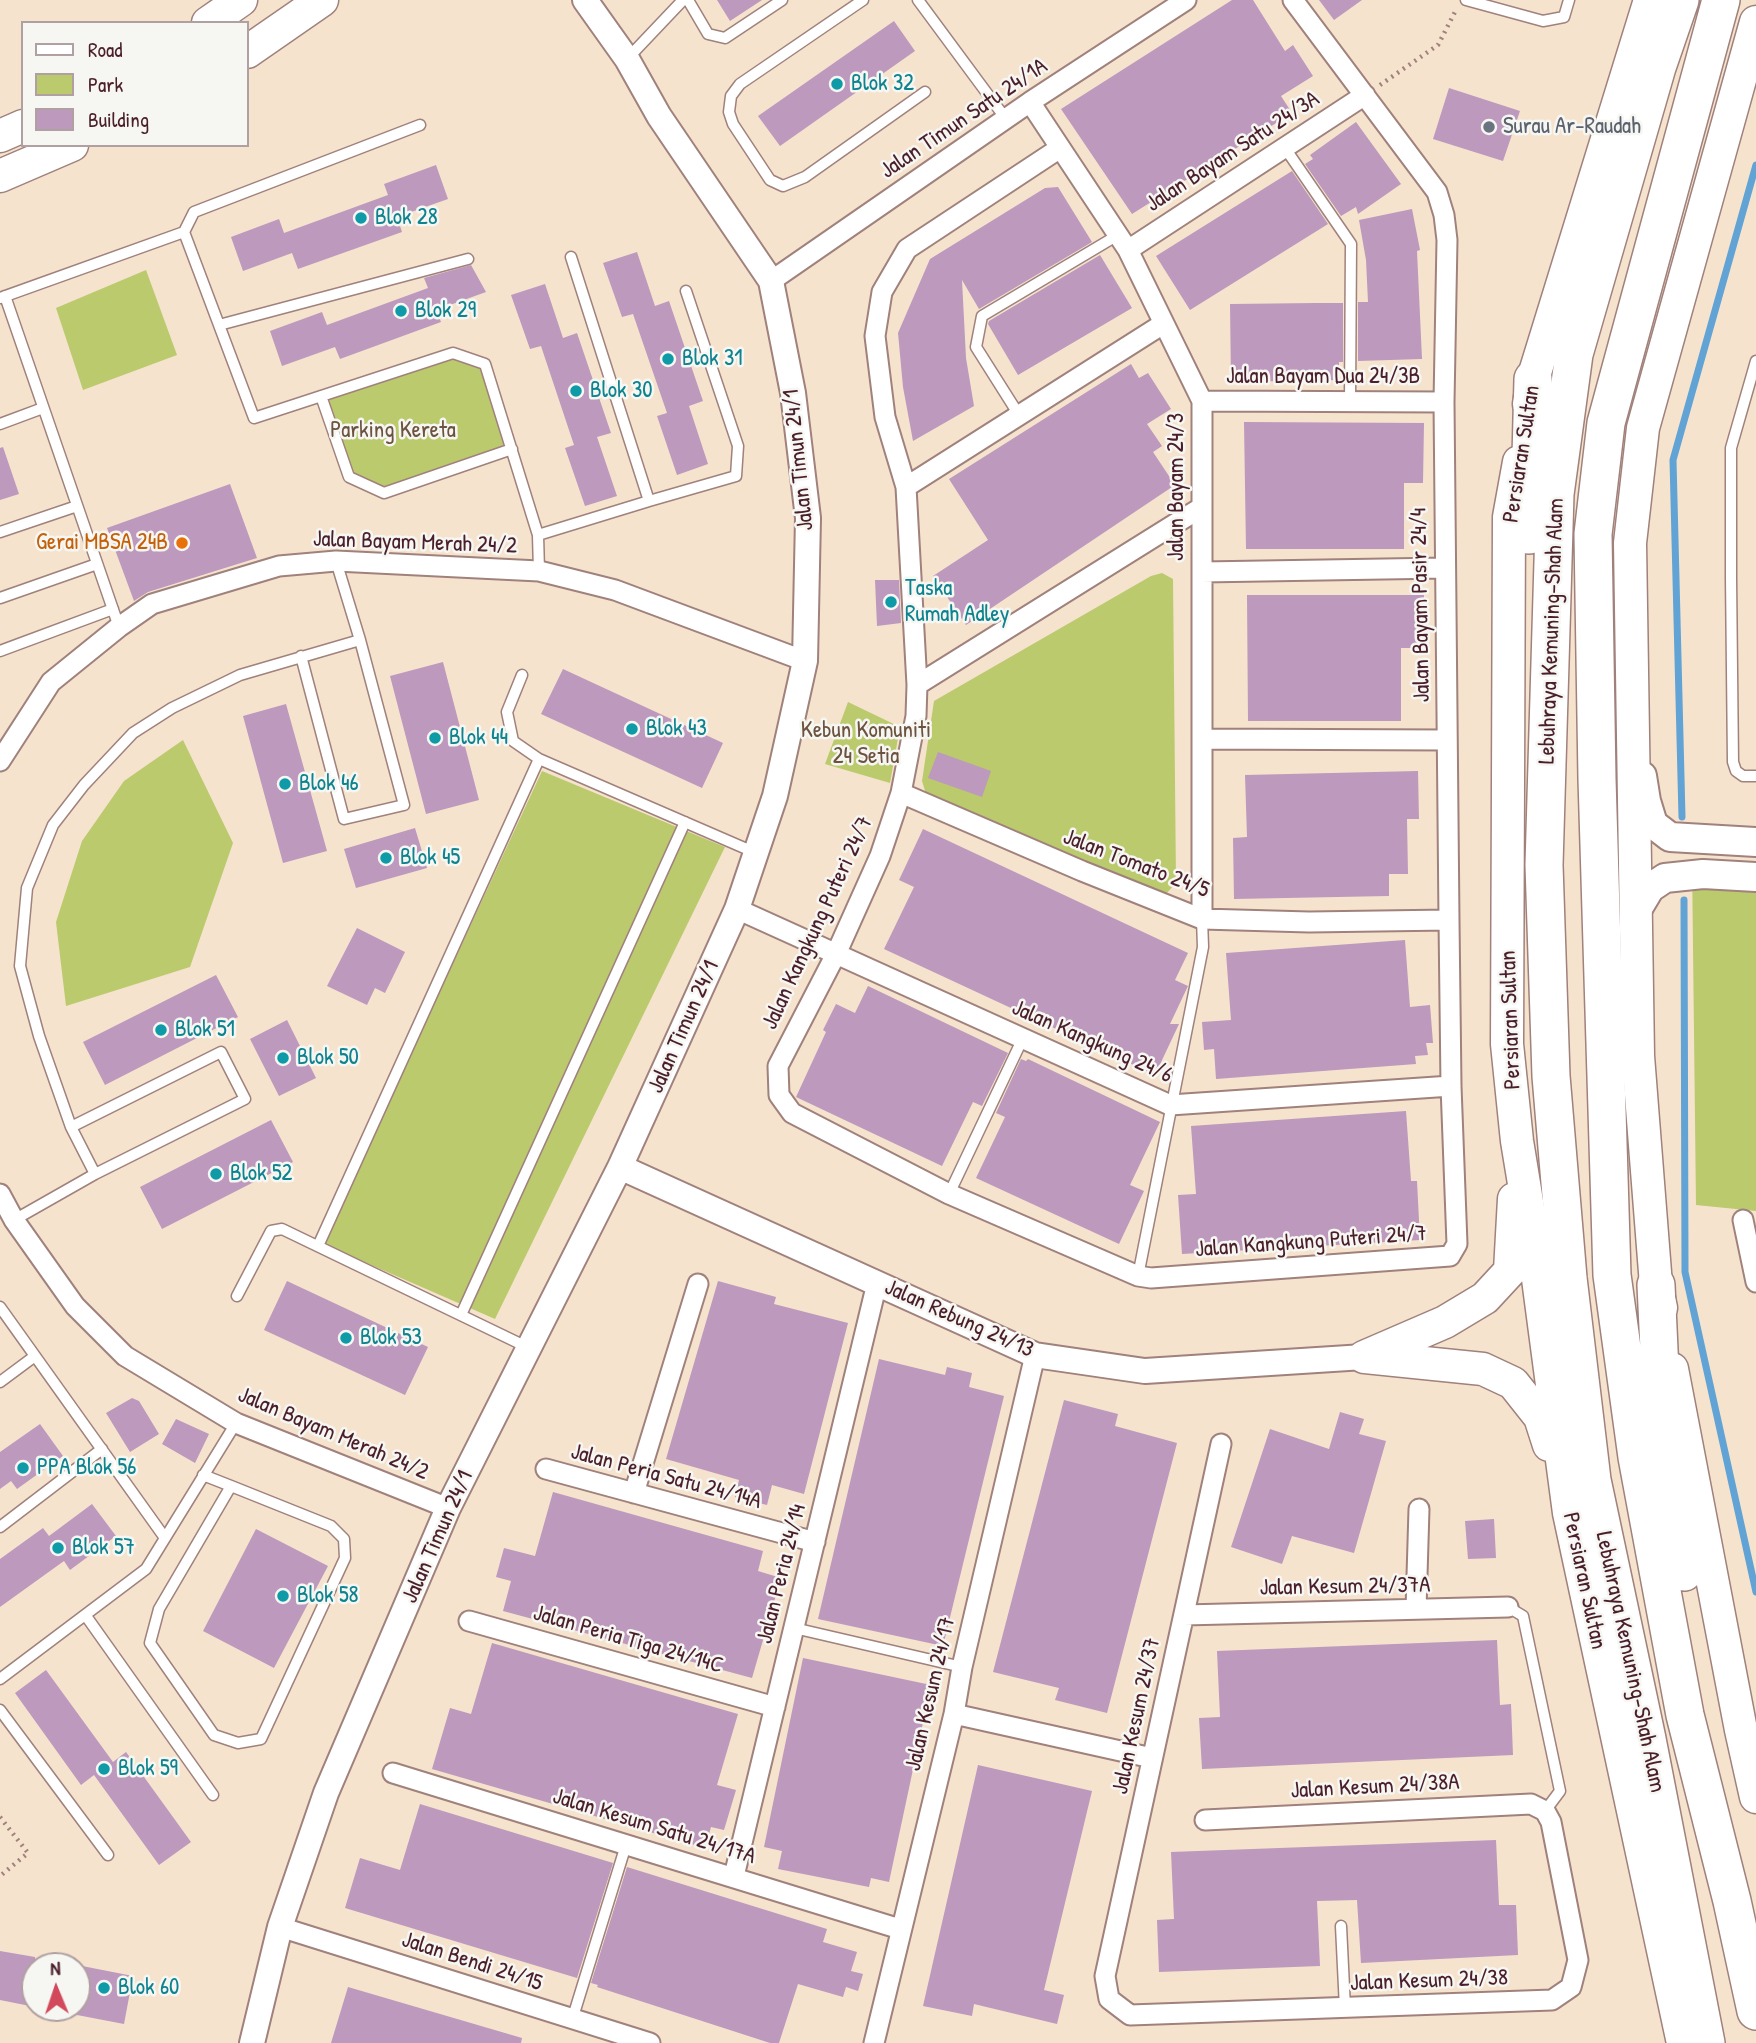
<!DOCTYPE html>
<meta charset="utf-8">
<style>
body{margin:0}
#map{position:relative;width:1756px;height:2043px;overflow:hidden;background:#f5e3ce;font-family:"Patrick Hand",sans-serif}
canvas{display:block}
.legend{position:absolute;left:21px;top:21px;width:228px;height:126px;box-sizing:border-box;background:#f6f6f2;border:2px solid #b1a0a2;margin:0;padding:9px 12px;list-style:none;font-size:21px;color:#4a1f2b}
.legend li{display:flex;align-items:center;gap:14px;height:35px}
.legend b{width:35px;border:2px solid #b1a0a2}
.north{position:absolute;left:21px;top:1952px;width:70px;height:70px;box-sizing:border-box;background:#f6f6f2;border:2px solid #b1a0a2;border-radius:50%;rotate:358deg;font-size:19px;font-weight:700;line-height:28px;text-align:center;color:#4a1f2b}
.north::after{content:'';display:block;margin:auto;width:24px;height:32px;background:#d1495b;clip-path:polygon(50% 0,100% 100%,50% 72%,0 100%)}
</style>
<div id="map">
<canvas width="1756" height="2043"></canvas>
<ul class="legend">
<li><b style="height:9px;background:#fff"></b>Road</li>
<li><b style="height:19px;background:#baca6d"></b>Park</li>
<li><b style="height:19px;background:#bc99bd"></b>Building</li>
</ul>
<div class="north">N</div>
</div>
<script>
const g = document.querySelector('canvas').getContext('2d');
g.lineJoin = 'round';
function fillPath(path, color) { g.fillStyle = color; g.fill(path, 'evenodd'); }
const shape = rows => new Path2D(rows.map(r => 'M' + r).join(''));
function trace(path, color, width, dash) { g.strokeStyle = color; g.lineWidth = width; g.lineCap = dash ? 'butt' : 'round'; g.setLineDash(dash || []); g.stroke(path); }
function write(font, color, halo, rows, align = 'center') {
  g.font = font + ' "Patrick Hand",sans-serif'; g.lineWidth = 5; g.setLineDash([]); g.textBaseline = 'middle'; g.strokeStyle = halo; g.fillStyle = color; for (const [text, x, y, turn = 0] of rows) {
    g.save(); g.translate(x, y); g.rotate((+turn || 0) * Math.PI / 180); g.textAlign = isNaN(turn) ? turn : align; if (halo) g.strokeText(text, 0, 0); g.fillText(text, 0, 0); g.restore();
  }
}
const green = shape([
 [146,270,177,355,83,390,56,308],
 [453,353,485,364,512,449,384,493,349,477,321,396],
 [1162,573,1173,579,1176,883,1166,894,1152,895,926,794,922,781,934,701,1151,576],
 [848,702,900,727,890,783,825,764],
 [183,740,233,843,190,967,66,1006,56,922,82,841,124,781],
 [542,771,725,847,495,1319,323,1244],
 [1692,860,1756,866,1756,1211,1696,1205]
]);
const stream = shape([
 [1682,817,1673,460,1756,165],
 [1684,900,1685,1272,1756,1592]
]);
const building = shape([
 [717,0,762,0,730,21],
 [1232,0,1253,0,1285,51,1293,45,1313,76,1281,96,1292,113,1132,214,1061,109],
 [1319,0,1362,0,1334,20],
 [894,21,915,51,780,146,758,116],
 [1449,88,1520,111,1503,161,1433,139],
 [1356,122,1401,184,1358,214,1356,207,1341,216,1305,164,1313,159,1310,155],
 [436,165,448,199,397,217,402,232,298,269,292,253,243,271,231,237,279,219,284,233,388,195,384,184],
 [1292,171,1328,224,1190,310,1156,256],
 [1058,187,1092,242,979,309,962,280,966,358,974,406,913,441,903,387,898,333,930,259,1045,188],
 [1412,209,1420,250,1417,251,1422,359,1358,361,1358,302,1368,302,1366,260,1359,220],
 [637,252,655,306,669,301,703,401,689,406,708,464,677,475,657,416,667,413,633,314,622,317,603,263],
 [1100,255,1132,308,1018,375,988,324,989,321],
 [471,265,486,292,436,310,441,322,340,359,335,347,282,366,270,331,322,312,327,325,428,288,424,278],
 [545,284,563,338,577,333,611,433,597,437,617,496,585,506,565,448,574,445,541,346,530,349,511,295],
 [1316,303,1343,303,1343,362,1339,362,1339,380,1231,382,1230,304],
 [1131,364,1139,378,1148,373,1171,409,1147,424,1162,446,1153,452,1175,485,966,625,933,576,988,540,949,479],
 [1244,422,1424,423,1423,483,1404,483,1404,549,1246,549],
 [3,447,19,494,0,500,0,448],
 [230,484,257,558,148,592,134,601,107,528],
 [875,580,899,580,901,623,877,626],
 [1247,595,1424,595,1424,648,1401,648,1401,721,1248,721],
 [443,662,479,800,426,814,390,676],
 [563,669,723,743,702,788,541,714],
 [286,704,327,851,283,863,243,716],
 [938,752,991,771,982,797,928,778],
 [1418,771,1419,819,1407,819,1408,874,1389,874,1389,896,1234,899,1233,838,1247,837,1245,775],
 [415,828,427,868,356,888,344,849],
 [923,829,1188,953,1175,980,1188,986,1170,1024,1179,1024,1155,1075,884,949,914,887,899,880],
 [357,928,405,952,385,993,375,988,367,1005,327,986],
 [1405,940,1410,1007,1430,1005,1433,1043,1426,1043,1428,1055,1415,1056,1416,1064,1216,1079,1214,1049,1204,1050,1202,1022,1231,1020,1226,953],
 [216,975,238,1017,105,1085,83,1042],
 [868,986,1008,1053,982,1106,973,1102,942,1166,796,1097,826,1032,823,1030,836,1004,855,1013],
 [287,1020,316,1078,279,1096,250,1039],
 [1021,1059,1026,1061,1028,1059,1160,1122,1130,1185,1144,1191,1119,1244,976,1178,1005,1117,996,1113],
 [1406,1111,1411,1181,1417,1181,1420,1240,1182,1254,1178,1195,1196,1194,1191,1126],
 [271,1120,293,1162,162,1229,140,1187],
 [287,1281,428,1347,405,1395,264,1330],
 [718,1281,776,1297,774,1304,848,1323,804,1494,772,1485,767,1505,735,1497,739,1480,666,1459],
 [879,1359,945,1375,947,1367,972,1373,969,1387,1004,1396,943,1646,818,1619],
 [132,1398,139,1401,159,1434,130,1452,106,1413],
 [1064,1400,1118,1414,1115,1426,1177,1443,1107,1713,1055,1700,1059,1688,993,1672],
 [1340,1412,1364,1419,1359,1434,1386,1441,1354,1553,1292,1536,1282,1564,1231,1547,1270,1429,1329,1449],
 [176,1419,209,1434,195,1463,162,1444],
 [40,1424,63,1456,17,1489,11,1481,0,1489,0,1452],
 [553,1492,763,1551,758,1571,781,1578,752,1678,503,1611,511,1581,496,1577,504,1548,535,1556],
 [92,1504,116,1536,70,1570,64,1561,0,1607,0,1559,43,1528,49,1536],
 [1494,1519,1496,1558,1468,1559,1465,1521],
 [256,1529,328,1566,274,1668,203,1631],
 [1497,1640,1500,1705,1511,1704,1513,1755,1202,1769,1199,1718,1220,1717,1217,1651],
 [492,1643,738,1714,717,1785,736,1790,724,1830,711,1827,705,1848,432,1769,450,1708,471,1714],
 [803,1658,931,1685,889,1882,871,1878,869,1887,778,1869,782,1851,764,1847],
 [46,1670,113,1762,126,1752,191,1842,159,1865,94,1775,81,1785,15,1693],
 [978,1765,1092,1791,1044,1990,1064,1995,1057,2024,974,2004,972,2016,923,2006],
 [420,1804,613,1863,577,1978,345,1908,360,1858,400,1870],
 [1496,1840,1499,1905,1516,1905,1518,1955,1361,1963,1357,1900,1317,1901,1320,1966,1159,1972,1157,1920,1174,1919,1171,1852],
 [627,1867,827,1929,823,1942,857,1952,851,1971,863,1974,858,1991,846,1987,843,1997,798,1984,779,2043,770,2043,597,1987,598,1985,591,1983],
 [0,1951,35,1957,35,2007,0,2000],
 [77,1965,133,1976,124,2024,77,2015],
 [348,1987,522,2038,521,2043,331,2043]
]);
const path = shape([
 [1380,85,1438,45,1456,10],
 [0,1817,28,1853,0,1876]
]);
const service = shape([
 [688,0,708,34,725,38,782,0],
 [863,0,740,84,731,96,729,112,733,124,770,180,783,186,805,177,925,92],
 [918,0,1006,119],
 [1466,0,1543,21,1564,17,1569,0],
 [628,58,683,0],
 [1285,148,1351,244,1350,402],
 [184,232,254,418,453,353,485,364,538,535,539,571],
 [571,257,649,501,736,476,738,446,686,291],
 [5,296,119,627],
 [0,298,184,232,194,212,420,125],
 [219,325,468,259],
 [1756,361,1731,448,1731,578,1733,762,1736,771,1743,776,1756,776],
 [321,396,349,477,384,493,512,449],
 [1019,415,976,347,982,316,1118,235],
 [0,424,43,408],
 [0,532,77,506],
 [538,535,649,501],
 [0,598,97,564],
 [0,651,113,609],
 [301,656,344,819,404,805,360,640,336,561],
 [522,675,507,712,513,741,539,759,756,853],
 [95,1174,71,1127,39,1036,20,966,27,888,53,825,84,785,133,733,172,708,240,675,360,640],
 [949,1194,1023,1038],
 [14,1220,95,1174,245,1099,221,1052,71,1127],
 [318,1246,539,759],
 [1138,1276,1203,947,1202,919],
 [237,1296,271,1231,282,1229,529,1348],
 [0,1307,165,1538],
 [461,1315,685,822],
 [0,1382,35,1356],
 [203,1475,231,1486],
 [231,1486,331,1526,344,1539,345,1558,261,1739,238,1743,214,1735,150,1643,159,1609,231,1486],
 [0,1527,102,1449],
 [1508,1607,1523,1616,1560,1791,1545,1811],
 [86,1616,213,1795],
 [794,1628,962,1667],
 [0,1679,146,1569,236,1423],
 [0,1710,108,1855],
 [1341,1926,1345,2008],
 [572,2020,626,1845]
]);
const minor = shape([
 [1030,102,1128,250,1202,401,1202,919],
 [1060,148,907,249,882,292,875,336,885,417,906,487,917,685,916,716,901,793,880,856,836,954,778,1066,779,1095,792,1113,949,1194,1138,1276,1151,1278,1450,1256,1457,1244,1451,1086,1449,920,1444,402,1447,240,1444,215,1437,192,1293,0],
 [1128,250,1365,95],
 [771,281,1030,102,1186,0],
 [1202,401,1444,402],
 [906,487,1163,324],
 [1202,572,1445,568],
 [917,685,1202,507],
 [1202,739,1447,740],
 [0,761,51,682,119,627,152,604,279,566,336,561,539,571,615,590,805,661],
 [901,793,1082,871,1202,919,1309,922,1449,920],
 [737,909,1170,1105,1451,1086],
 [0,1194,14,1220,75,1306,125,1356,236,1423,448,1508],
 [1743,1220,1756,1282],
 [546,1469,815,1542],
 [634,1493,698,1284],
 [1416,1609,1419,1509],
 [1184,1615,1508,1607],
 [469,1621,775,1707],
 [954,1714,1152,1758],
 [393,1773,900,1929],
 [1205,1820,1531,1804,1545,1811,1551,1822,1578,1960,1571,1987,1552,2000,1130,2015,1109,1999,1105,1976,1221,1444],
 [734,1876,877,1283],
 [280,1927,650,2043],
 [874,2043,954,1714,962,1667,1035,1355]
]);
const tertiary = shape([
 [620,1167,1035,1355,1145,1371,1364,1357],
 [252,2043,280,1927,326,1793,448,1508,620,1167,737,909,775,796,805,661,808,518,793,393,771,281,659,116,627,59,585,0]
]);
const secondary = shape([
 [1642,776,1646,801,1653,824,1670,837,1756,842],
 [1635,913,1650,888,1665,878,1703,874,1756,877]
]);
const primary = shape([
 [208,23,241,0],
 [247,52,322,0],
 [0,136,23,126],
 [0,176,72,145],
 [1529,404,1533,379,1650,0],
 [1519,462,1509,517,1507,1044,1517,1141,1531,1226,1569,1513,1683,2043],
 [1661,1308,1656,1285,1638,1056,1630,543,1643,428,1756,22],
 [1364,1357,1445,1322,1485,1298,1510,1271,1514,1199],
 [1365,1357,1483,1369,1513,1383,1540,1417,1549,1445],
 [1672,1369,1741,1730,1756,1797]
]);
const motorway = shape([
 [1680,0,1657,67,1574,354,1555,494,1544,865,1551,1076,1568,1278,1592,1480,1647,1739,1706,2043],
 [1721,0,1606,423,1593,534,1597,779,1612,1275,1637,1457,1685,1715,1732,1901,1756,2011],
 [1529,535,1533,379],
 [1656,1285,1664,1457,1684,1572]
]);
const markers = [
 [837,84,7,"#0f9aa8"],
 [1489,127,7,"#6b7280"],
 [361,218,7,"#0f9aa8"],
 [401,311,7,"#0f9aa8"],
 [668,359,7,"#0f9aa8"],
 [576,391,7,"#0f9aa8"],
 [182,543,7,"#e8710a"],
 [891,602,7,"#0f9aa8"],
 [632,729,7,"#0f9aa8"],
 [435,738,7,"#0f9aa8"],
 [285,784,7,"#0f9aa8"],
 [386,858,7,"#0f9aa8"],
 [161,1030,7,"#0f9aa8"],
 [283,1058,7,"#0f9aa8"],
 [216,1174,7,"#0f9aa8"],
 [346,1338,7,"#0f9aa8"],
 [23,1468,7,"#0f9aa8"],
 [58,1548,7,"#0f9aa8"],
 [283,1596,7,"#0f9aa8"],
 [104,1769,7,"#0f9aa8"],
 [104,1988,7,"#0f9aa8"]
];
const cultureNames = [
 ["Blok 32",851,84],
 ["Blok 28",375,218],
 ["Blok 29",415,311],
 ["Blok 31",682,359],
 ["Blok 30",590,391],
 ["Taska",905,589],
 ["Rumah Adley",905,615],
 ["Blok 43",646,729],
 ["Blok 44",449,738],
 ["Blok 46",299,784],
 ["Blok 45",400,858],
 ["Blok 51",175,1030],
 ["Blok 50",297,1058],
 ["Blok 52",230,1174],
 ["Blok 53",360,1338],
 ["PPA Blok 56",37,1468],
 ["Blok 57",72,1548],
 ["Blok 58",297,1596],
 ["Blok 59",118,1769],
 ["Blok 60",118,1988]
];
const streetNames = [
 ["Jalan Timun Satu 24/1A",964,119,-34],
 ["Jalan Bayam Satu 24/3A",1233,152,-33],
 ["Jalan Bayam Dua 24/3B",1323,377],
 ["Persiaran Sultan",1522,454,-81],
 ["Jalan Timun 24/1",799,460,-96],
 ["Jalan Bayam 24/3",1177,487,-90],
 ["Jalan Bayam Merah 24/2",415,543,2],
 ["Jalan Bayam Pasir 24/4",1421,605,-91],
 ["Lebuhraya Kemuning–Shah Alam",1552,631,-88],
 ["Jalan Tomato 24/5",1136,864,21],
 ["Jalan Kangkung Puteri 24/7",818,923,-65],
 ["Persiaran Sultan",1511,1020,-92],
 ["Jalan Timun 24/1",684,1027,-66],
 ["Jalan Kangkung 24/6",1092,1042,24],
 ["Jalan Kangkung Puteri 24/7",1311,1242,-4],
 ["Jalan Rebung 24/13",959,1319,24],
 ["Jalan Bayam Merah 24/2",333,1434,23],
 ["Jalan Peria Satu 24/14A",666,1477,15],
 ["Jalan Timun 24/1",438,1537,-66],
 ["Jalan Peria 24/14",782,1574,-76],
 ["Persiaran Sultan",1584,1581,78],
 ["Jalan Kesum 24/37A",1345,1587,-1],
 ["Jalan Peria Tiga 24/14C",628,1640,16],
 ["Lebuhraya Kemuning-Shah Alam",1630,1662,78],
 ["Jalan Kesum 24/17",931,1694,-77],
 ["Jalan Kesum 24/37",1137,1716,-78],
 ["Jalan Kesum 24/38A",1375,1787,-3],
 ["Jalan Kesum Satu 24/17A",654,1827,17],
 ["Jalan Bendi 24/15",472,1962,18],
 ["Jalan Kesum 24/38",1429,1981,-2]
];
const worshipNames = [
 ["Surau Ar-Raudah",1503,127]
];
const parkNames = [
 ["Parking Kereta",393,431],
 ["Kebun Komuniti",866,731],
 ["24 Setia",866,757]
];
const foodNames = [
 ["Gerai MBSA 24B",168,543]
];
fillPath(green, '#baca6d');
trace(stream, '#60a3d4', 7);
fillPath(building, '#bc99bd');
trace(service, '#a0817c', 13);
trace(minor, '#a0817c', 23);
trace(tertiary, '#a0817c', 28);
trace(secondary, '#a0817c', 32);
trace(primary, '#a0817c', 35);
trace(motorway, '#a0817c', 40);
trace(path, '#a0817c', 4.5, [2, 5]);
trace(service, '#fff', 10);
trace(minor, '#fff', 19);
trace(tertiary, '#fff', 24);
trace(secondary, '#fff', 28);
trace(primary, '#fff', 32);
trace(motorway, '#fff', 37);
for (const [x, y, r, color] of markers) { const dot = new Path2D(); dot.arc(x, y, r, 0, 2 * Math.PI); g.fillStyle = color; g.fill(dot); trace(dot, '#f6f6f2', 2.5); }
write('23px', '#0d838f', '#f6f6f2', cultureNames, 'left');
write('23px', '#4a1f2b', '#f6f6f2', streetNames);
write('23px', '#5b616d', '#f6f6f2', worshipNames, 'left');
write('23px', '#6c523f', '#f6f6f2', parkNames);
write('23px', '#c56008', '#f6f6f2', foodNames, 'right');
</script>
